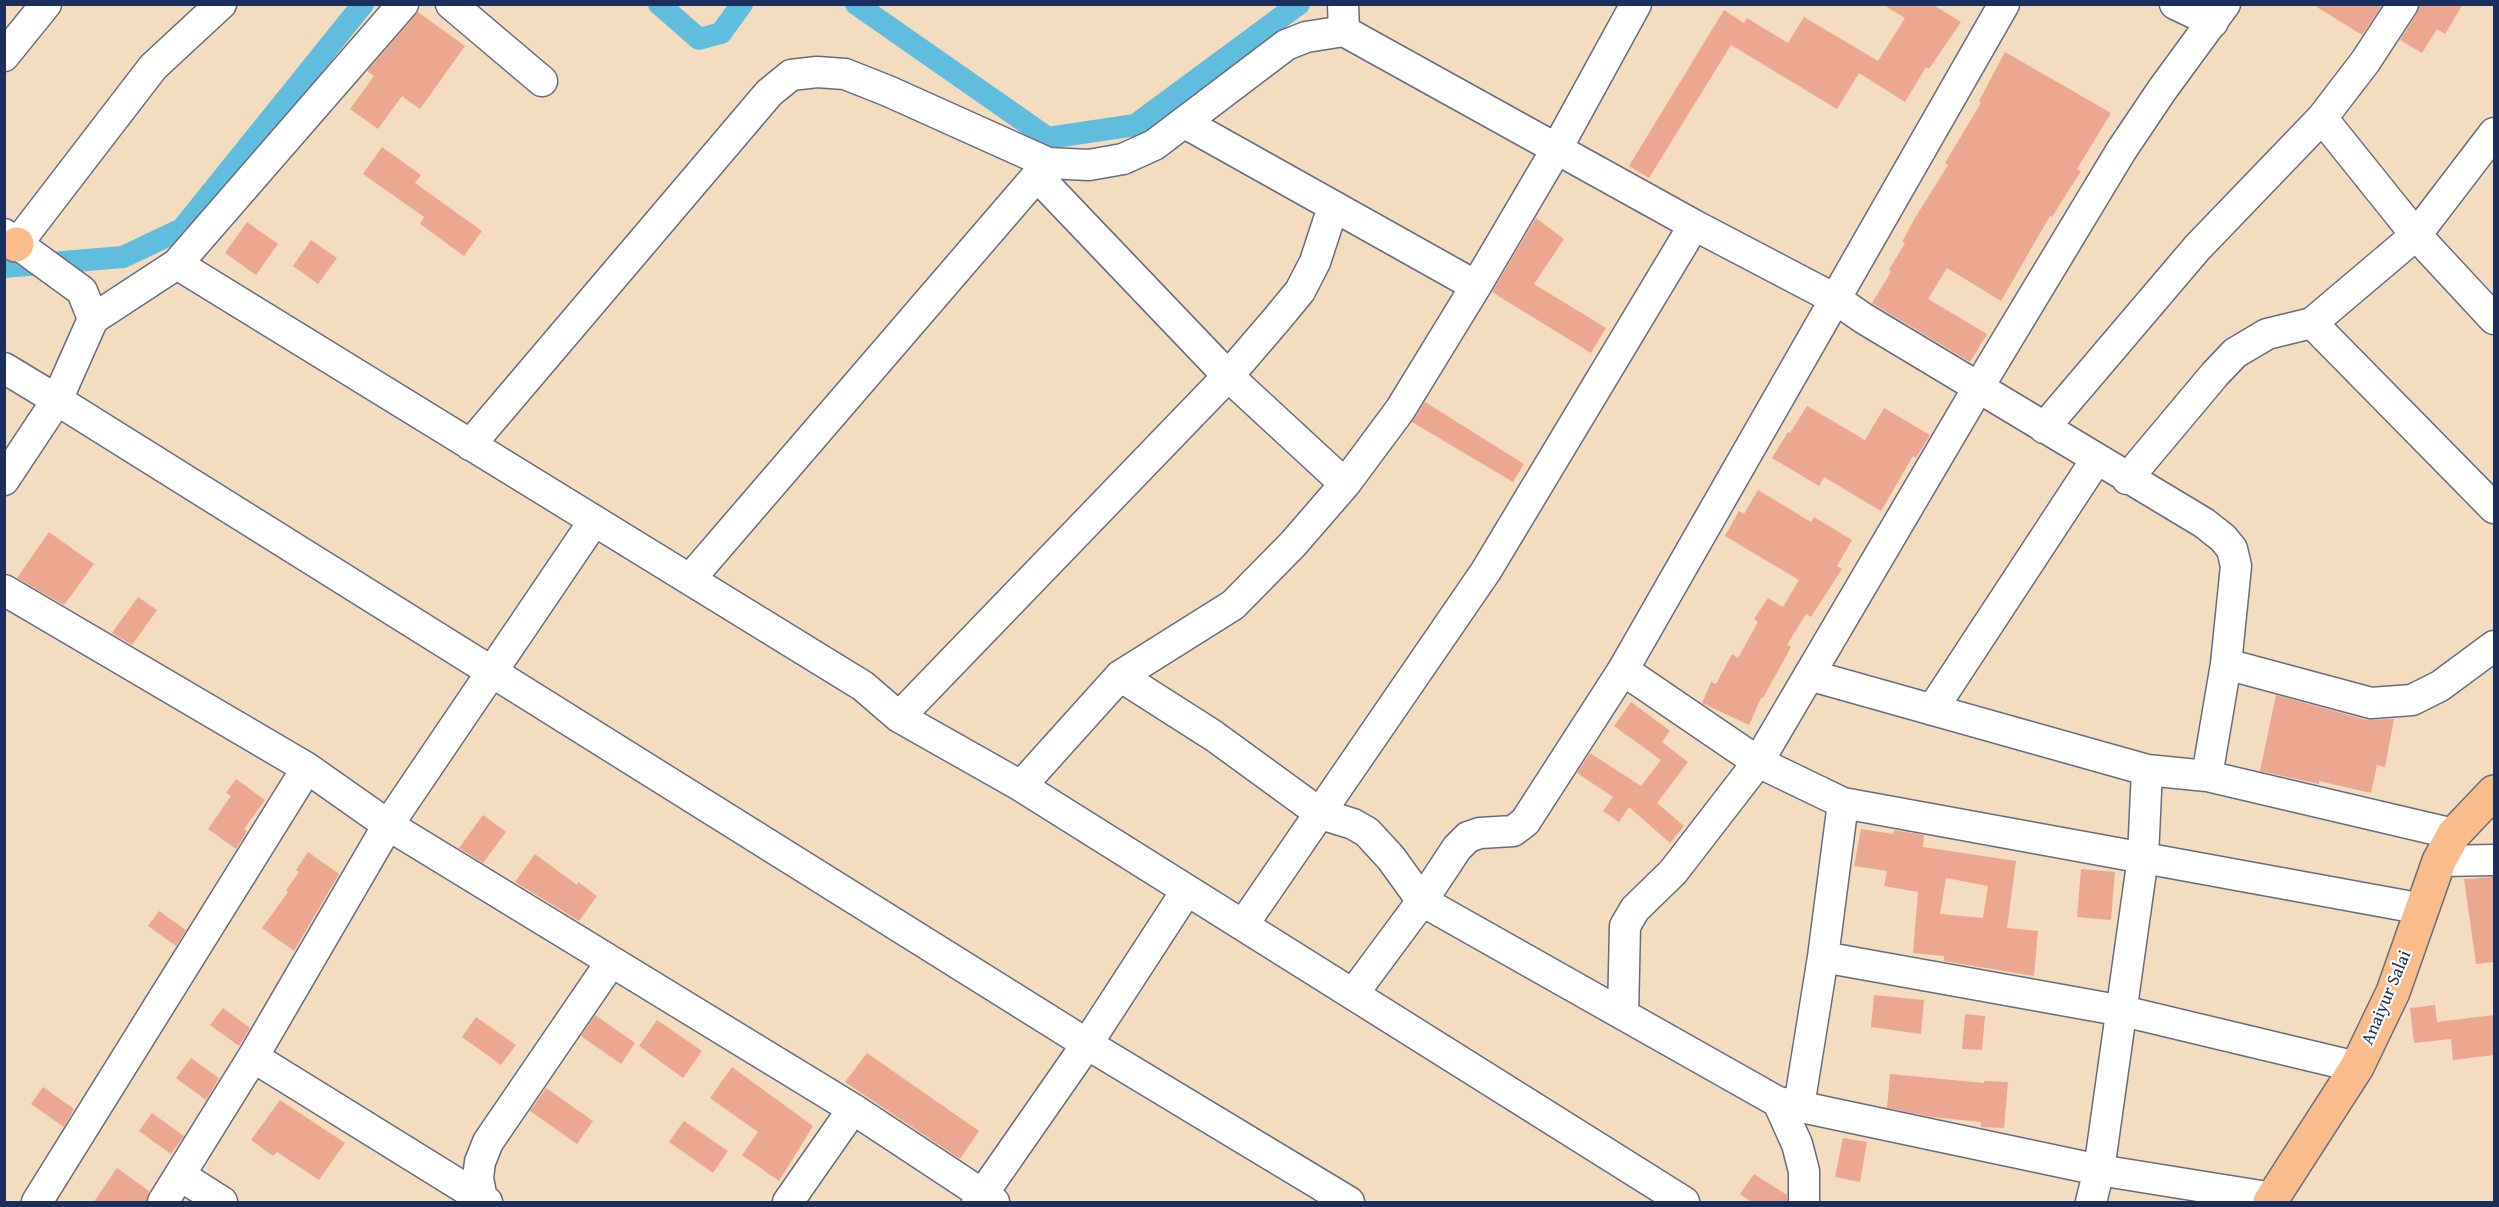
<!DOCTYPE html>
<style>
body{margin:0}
#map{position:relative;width:2499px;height:1207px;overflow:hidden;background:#f4dcbe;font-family:"Gentium Book Plus",serif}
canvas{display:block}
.frame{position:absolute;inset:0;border:6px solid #1b2f5e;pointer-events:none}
</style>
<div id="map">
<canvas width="2499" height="1207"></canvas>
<div class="frame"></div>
</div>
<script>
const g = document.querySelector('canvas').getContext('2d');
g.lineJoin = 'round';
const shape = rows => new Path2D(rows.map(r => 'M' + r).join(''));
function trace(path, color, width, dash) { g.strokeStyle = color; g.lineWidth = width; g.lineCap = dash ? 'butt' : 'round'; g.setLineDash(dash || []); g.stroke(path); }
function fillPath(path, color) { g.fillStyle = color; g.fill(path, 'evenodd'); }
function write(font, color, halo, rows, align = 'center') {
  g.font = font + ' "Gentium Book Plus",serif'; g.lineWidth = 4.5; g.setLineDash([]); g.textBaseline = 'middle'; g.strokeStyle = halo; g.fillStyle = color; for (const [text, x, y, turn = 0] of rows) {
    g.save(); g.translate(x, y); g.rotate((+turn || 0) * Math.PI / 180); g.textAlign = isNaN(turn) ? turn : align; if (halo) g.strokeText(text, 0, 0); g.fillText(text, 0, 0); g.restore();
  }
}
const canal = shape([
 [659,4,699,39,721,33,742,4],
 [856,4,1048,138,1135,125,1299,4],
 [4,267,123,257,182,229,363,4]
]);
const building = shape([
 [1882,4,1932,4,1961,22,1929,69,1926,67,1905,102,1859,73,1837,109,1731,45,1649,178,1629,166,1724,10,1744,23,1747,18,1788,43,1804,17,1878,61,1905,18],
 [2312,4,2377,4,2381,7,2362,35],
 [2420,4,2463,4,2445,34,2437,29,2422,53,2400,40,2417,13],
 [418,12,465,46,420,109,402,96,378,129,350,109,374,76,367,71],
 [2005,52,2111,113,2077,169,2081,171,2052,217,2050,216,2001,301,1947,268,1928,299,1987,334,1970,362,1872,303,1891,272,1889,270,1905,243,1902,242,1915,218,1948,165,1945,163,1981,103,1979,101],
 [382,147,421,175,415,183,482,231,464,256,420,224,424,217,363,174],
 [1536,218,1564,239,1534,284,1606,328,1591,353,1492,292],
 [247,222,278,244,256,275,225,253],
 [311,240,337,258,318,284,293,266],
 [1425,402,1524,464,1513,482,1412,422],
 [1807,406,1865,440,1884,408,1930,435,1916,458,1913,456,1881,511,1824,477,1819,486,1772,458,1788,432,1790,433],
 [1758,490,1811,522,1814,517,1852,540,1837,566,1842,569,1811,617,1806,614,1787,645,1791,647,1763,698,1761,698,1749,725,1702,703,1711,682,1716,684,1732,654,1738,658,1758,622,1754,619,1768,598,1783,607,1799,580,1725,536,1739,511,1744,514],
 [49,532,94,564,64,605,17,578],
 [138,597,157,610,132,645,112,633],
 [2276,695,2367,720,2394,719,2385,767,2377,765,2371,793,2319,781,2319,784,2260,771],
 [1631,702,1670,731,1662,742,1688,762,1657,803,1684,826,1670,843,1629,807,1619,822,1603,811,1613,797,1577,773,1590,753,1641,786,1661,760,1614,726],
 [236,779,265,800,244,829,247,831,236,849,208,829,231,796,226,793],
 [483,815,506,832,483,863,459,848],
 [1861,829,1893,834,1894,830,1924,835,1923,847,2016,861,2007,928,2038,931,2034,976,1944,961,1944,956,1913,953,1918,892,1884,886,1887,871,1854,866],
 [1946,878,1988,886,1983,918,1940,914],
 [308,852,339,874,294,951,262,928,288,892,286,890,299,872,296,870],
 [535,854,577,885,578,882,597,896,579,921,515,882],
 [2081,869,2115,872,2111,920,2077,917],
 [2494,877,2494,962,2476,964,2464,879],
 [159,911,186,930,176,946,148,926],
 [1874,995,1924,1000,1921,1034,1871,1027],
 [2435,1005,2437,1022,2494,1015,2494,1055,2453,1060,2451,1039,2414,1043,2410,1008],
 [223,1008,250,1028,239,1046,210,1025],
 [1965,1014,1985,1016,1982,1050,1962,1049],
 [595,1015,635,1043,621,1064,581,1036],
 [476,1017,516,1045,501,1065,462,1037],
 [657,1020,702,1051,683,1078,639,1046],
 [867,1053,979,1131,960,1159,845,1082],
 [191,1058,219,1078,206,1100,176,1078],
 [732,1067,813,1126,779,1181,742,1155,758,1132,710,1098],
 [1890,1074,1984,1083,1984,1081,2008,1082,2004,1128,1981,1127,1981,1122,1932,1117,1887,1108],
 [43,1087,74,1109,64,1127,31,1104],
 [546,1088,593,1121,577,1144,530,1111],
 [280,1100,345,1143,319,1180,277,1152,273,1156,251,1140],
 [152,1113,184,1136,171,1154,139,1131],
 [684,1121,728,1151,713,1173,669,1142],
 [1843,1138,1867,1142,1860,1182,1835,1177],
 [117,1168,149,1191,146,1203,93,1203],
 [1754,1174,1787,1195,1787,1203,1753,1203,1740,1194]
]);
const minor = shape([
 [451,4,542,81],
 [1343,4,1344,31,1694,225,1837,300,1863,318,2204,523,2223,538,2232,549,2236,566,2226,664,2207,776,2454,834],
 [2175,4,2213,22],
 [4,56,46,4],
 [2322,118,2416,235,2494,319],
 [1185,123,1476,286],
 [1037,176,1228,376,1345,484],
 [4,234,82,291,93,319,57,400,1087,1044,1349,1202],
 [17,244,153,67,221,4],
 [177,264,403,4],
 [93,319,177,264,863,686,899,717,1021,786,1684,1202],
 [2312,323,2494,508],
 [4,368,57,400,4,480],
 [2044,428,2197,248,2322,118,2365,62,2403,4],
 [470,445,769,93,791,75,817,72,845,74,888,91,1048,163,1089,165,1123,159,1154,145,1286,45,1306,37,1344,31],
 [2127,479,2215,374,2235,353,2267,334,2312,323,2416,235,2494,133],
 [690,579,1048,163],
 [4,590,307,768,388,825,853,1109],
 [2226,664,2371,703,2412,700,2440,686,2494,646],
 [1623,670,1758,762,1843,803,2423,909],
 [1809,675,2147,770,2207,776],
 [1120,676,1214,736,1321,814,1353,824,1367,832,1391,858,1422,901,1778,1102,2099,1170,2273,1198],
 [1932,710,2096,460],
 [899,717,1228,376,1277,319,1300,291,1315,262,1333,207],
 [1021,786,1120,676,1233,605,1293,544,1345,484,1400,410,1476,286,1556,150,1636,4],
 [2439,861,2494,860],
 [1243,925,1486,571,1694,225],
 [1823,957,2123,1011,2357,1067],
 [1353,994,1422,901,1457,848,1468,837,1480,833,1513,831,1525,822,1623,670,2004,4],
 [1623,1014,1625,926,1635,909,1673,872,1758,762,1978,388,2121,151,2162,90,2225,4],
 [253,1057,487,1202],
 [1778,1102,1797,1144,1804,1171,1804,1202],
 [1799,1106,1823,957,1843,803],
 [181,1176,222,1202],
 [37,1202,307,768],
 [163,1202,253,1057,388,825,594,521],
 [479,1202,482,1199,478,1178,480,1162,488,1142,611,962],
 [788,1202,853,1109,994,1202],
 [977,1202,1087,1044,1187,890],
 [2091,1202,2099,1170,2143,857,2147,770]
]);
const major = shape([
 [16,245,17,244],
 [2270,1202,2357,1067,2393,992,2439,861,2454,834,2494,792]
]);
const streetNames = [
 ["Anaiyur Salai",2387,998,-67]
];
trace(canal, '#60bdde', 22);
fillPath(building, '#eca790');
trace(minor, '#676c80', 33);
trace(major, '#676c80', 36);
trace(minor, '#fff', 30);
trace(major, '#f9bc8a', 33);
write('18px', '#1b2f5e', '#fdfcf7', streetNames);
</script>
